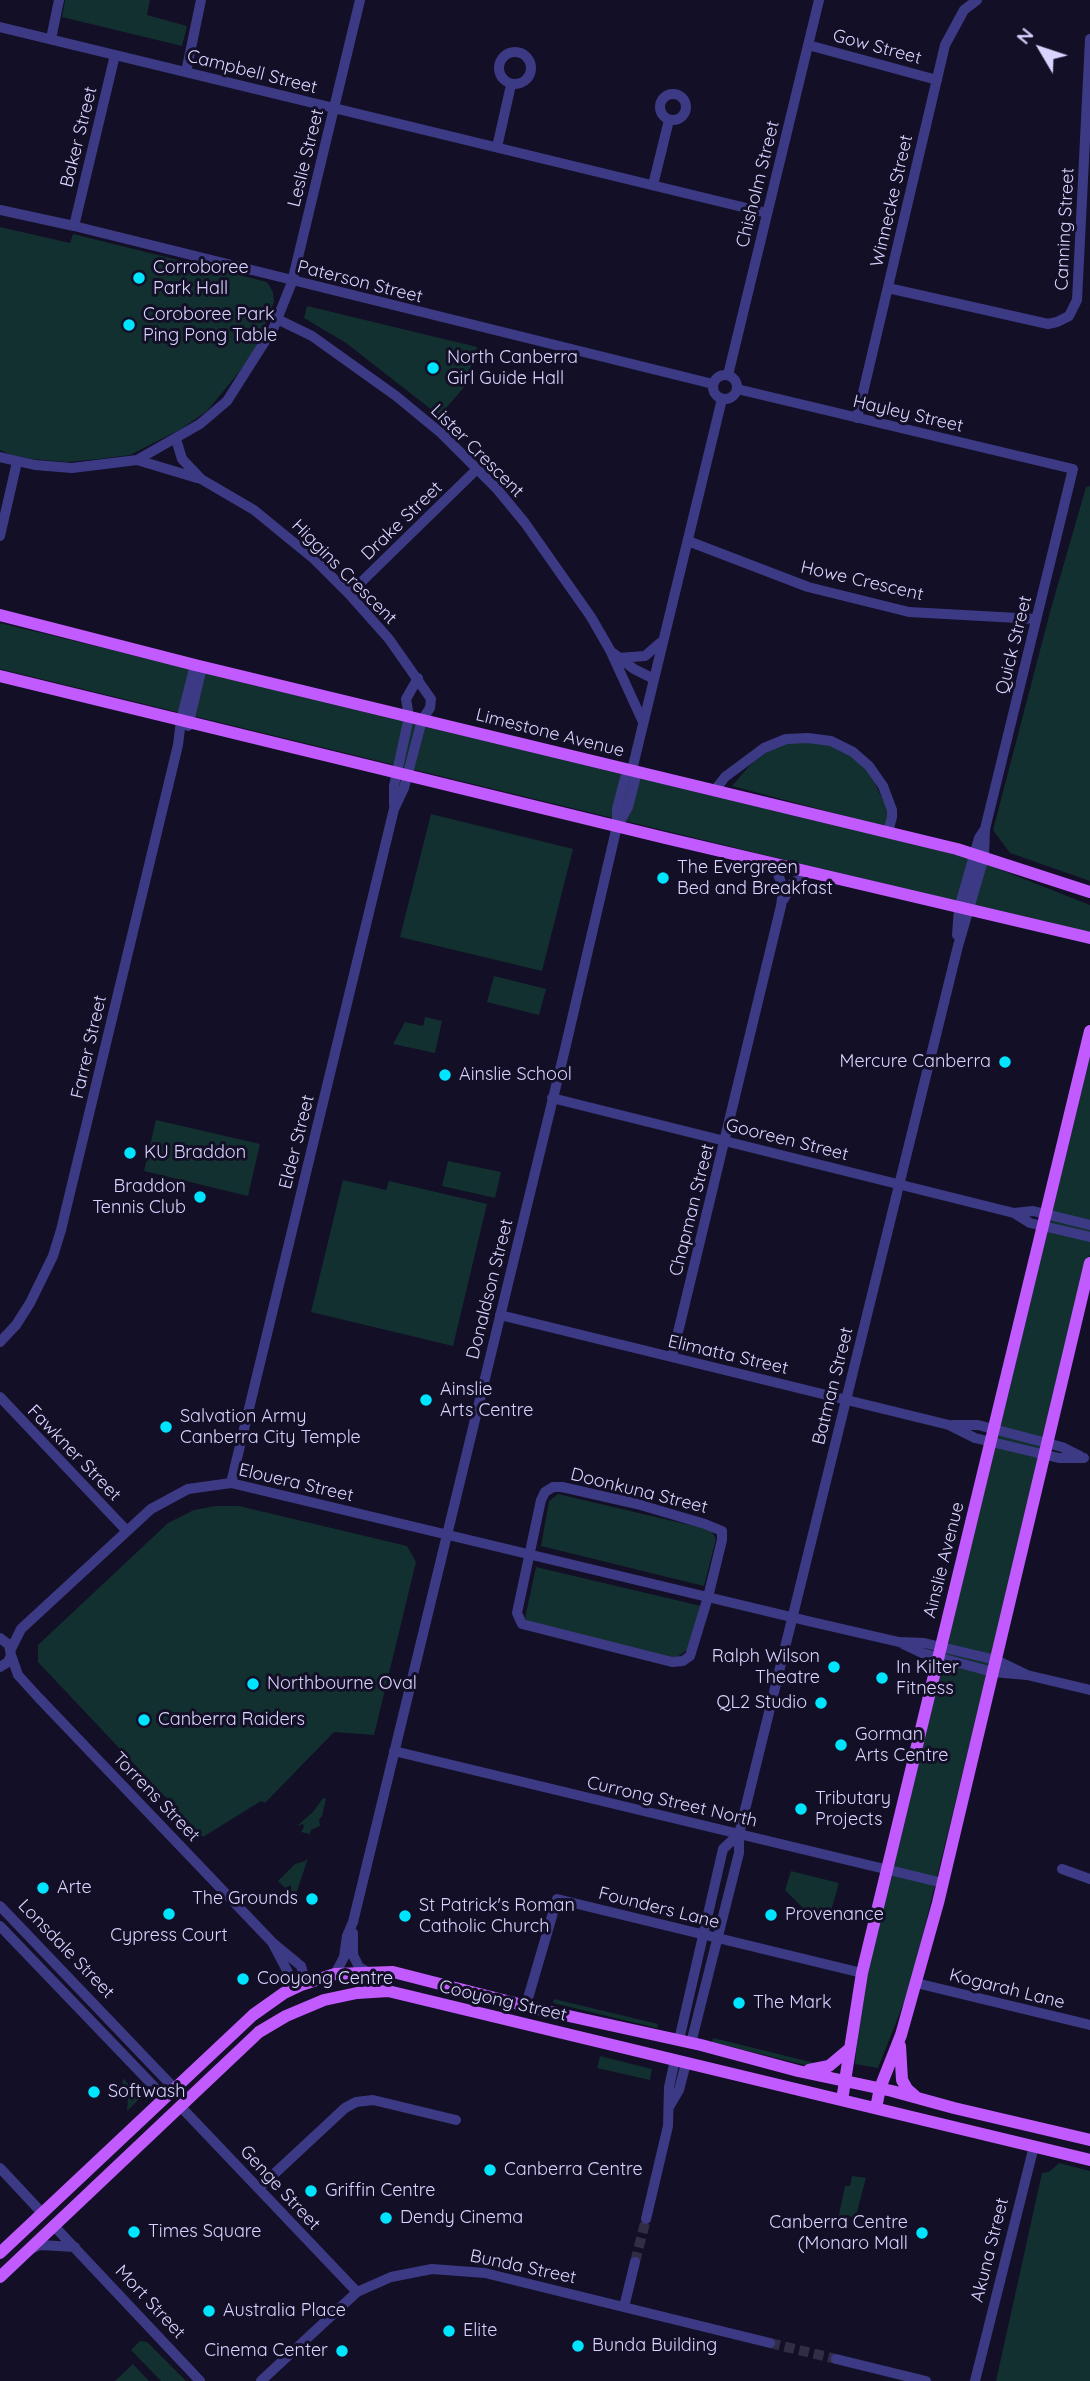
<!DOCTYPE html>
<style>
body{margin:0}
#map{position:relative;width:1090px;height:2381px;overflow:hidden;background:#130f26;font-family:Quicksand,sans-serif}
canvas{display:block}
.north{position:absolute;left:1006px;top:14px;width:70px;height:70px;-webkit-text-stroke:5px #130f26;paint-order:stroke;rotate:309deg;font-size:19px;font-weight:700;line-height:28px;text-align:center;color:#d9d4ff}
.north::after{content:'';display:block;margin:auto;width:24px;height:32px;background:#d9d4ff;clip-path:polygon(50% 0,100% 100%,50% 72%,0 100%)}
</style>
<div id="map">
<canvas width="1090" height="2381"></canvas>
<div class="north">N</div>
</div>
<script>
const g = document.querySelector('canvas').getContext('2d');
g.lineJoin = 'round';
function fillPath(path, color) { g.fillStyle = color; g.fill(path, 'evenodd'); }
const shape = rows => new Path2D(rows.map(r => 'M' + r).join(''));
function trace(path, color, width, dash) { g.strokeStyle = color; g.lineWidth = width; g.lineCap = dash ? 'butt' : 'round'; g.setLineDash(dash || []); g.stroke(path); }
function write(font, color, halo, rows, align = 'center') {
  g.font = font + ' Quicksand,sans-serif'; g.lineWidth = 6; g.setLineDash([]); g.textBaseline = 'middle'; g.strokeStyle = halo; g.fillStyle = color; for (const [text, x, y, turn = 0] of rows) {
    g.save(); g.translate(x, y); g.rotate((+turn || 0) * Math.PI / 180); g.textAlign = isNaN(turn) ? turn : align; if (halo) g.strokeText(text, 0, 0); g.fillText(text, 0, 0); g.restore();
  }
}
const green = shape([
 [65,0,150,0,147,15,187,26,182,46,62,17],
 [0,227,70,243,73,234,267,282,273,292,274,302,255,349,240,371,207,411,181,429,130,455,99,459,67,462,31,459,9,454,0,450],
 [307,306,477,347,465,386,440,415,437,414,346,343,304,318],
 [1090,486,1090,881,1010,853,993,830,1050,612,1086,487],
 [0,623,946,851,991,866,1090,905,1090,934,0,669],
 [830,742,852,755,869,771,888,811,887,827,732,786,750,765,767,752,786,743],
 [431,814,573,849,542,971,400,937],
 [494,976,546,989,539,1015,487,1002],
 [425,1017,442,1021,435,1053,393,1044,405,1022,423,1026],
 [1090,1057,1090,1254,910,1987,878,2068,855,2064,861,1999],
 [156,1120,260,1144,248,1196,144,1171],
 [448,1161,501,1172,495,1198,442,1186],
 [343,1180,386,1190,389,1181,487,1204,453,1346,311,1312],
 [558,1494,711,1530,716,1539,704,1586,541,1546,549,1501],
 [216,1506,239,1506,407,1546,416,1562,374,1735,334,1732,265,1803,261,1801,203,1837,38,1662,38,1645,168,1523,194,1510],
 [536,1567,701,1606,687,1650,677,1657,669,1657,530,1624,525,1618],
 [323,1798,326,1799,322,1816,319,1820,320,1826,311,1830,310,1834,301,1832,304,1827,303,1824,297,1826,313,1812],
 [308,1858,297,1891,290,1899,288,1893,291,1890,291,1885,285,1888,278,1881,295,1864,305,1861],
 [791,1871,839,1883,831,1911,815,1912,804,1909,785,1890],
 [554,1999,658,2024,657,2028,553,2003],
 [713,2038,815,2063,809,2066,712,2042],
 [600,2056,652,2069,650,2080,597,2068],
 [123,2078,140,2098,127,2111,128,2098,121,2097],
 [1059,2163,1090,2171,1090,2381,996,2381,1042,2173,1049,2172],
 [852,2176,866,2178,855,2219,848,2215,839,2230,836,2229,845,2186,850,2186],
 [140,2341,147,2342,186,2381,161,2381,131,2350],
 [133,2364,149,2381,115,2381]
]);
const minorTunnel = shape([
 [635,2262,646,2219],
 [770,2343,836,2359]
]);
const minor = shape([
 [0,27,767,213],
 [51,39,59,0],
 [808,45,937,80],
 '499 68a16 16 0 1 1 32 0a16 16 0 1 1-32 0Z',
 [186,72,201,0],
 '660 107a13 13 0 1 1 26 0a13 13 0 1 1-26 0Z',
 [497,147,511,85],
 [653,185,669,120],
 [0,210,74,226,713,384],
 [74,226,115,55],
 [888,288,1048,324,1057,322,1069,316,1077,300,1090,39],
 [277,319,312,336,396,396,441,433,497,489,525,523,591,617,610,650,643,722],
 [728,375,819,0],
 '713 387a12 12 0 1 1 24 0a12 12 0 1 1-24 0Z',
 [737,389,1073,469,985,829,979,838,959,908,957,935],
 [857,418,945,45,964,10,977,0],
 [176,439,182,459,201,479,254,510,314,559,349,594,389,639,431,699,430,708,422,720,404,788,394,809,231,1483],
 [0,457,35,465,72,468,137,460,200,424,227,401,274,327,292,282,360,0],
 [137,460,197,478],
 [0,536,17,462],
 [688,541,808,587,909,612,1036,619],
 [349,594,476,470],
 [613,653,634,669,654,679],
 [618,658,645,656,660,643],
 [188,726,202,667],
 [715,790,725,777,764,748,786,739,808,738,831,741,853,752,869,766,883,786,892,810,892,817,888,832],
 [394,805,394,786,409,717,406,699,418,678],
 [618,825,628,807,635,780,632,770],
 [784,899,792,884,802,876,812,873],
 [552,1098,1014,1213,1030,1223,1090,1237],
 [1014,1213,1033,1211,1090,1225],
 [500,1315,949,1425,975,1438,1059,1458,1084,1458],
 [0,1342,16,1325,30,1303,53,1256,61,1230,178,745,181,720,195,665],
 [672,1357,781,906,783,891,781,882,777,872,766,862],
 [0,1397,126,1530],
 [953,1425,978,1425,1062,1447,1080,1456],
 [553,1487,562,1487,637,1504,705,1524,722,1531,722,1540,708,1597,690,1656,683,1661,672,1662,522,1624,517,1613,541,1500,545,1492,553,1487],
 [0,1638,9,1645,11,1655,8,1662,0,1667],
 [903,1644,922,1653,993,1672,1027,1675,1090,1690],
 [11,1649,21,1629,151,1509,188,1489,231,1483,812,1622,899,1642,924,1643,996,1660,1027,1675],
 [11,1655,18,1675,38,1697,272,1942,301,1966,303,1973,301,1985,295,1983,291,1978,272,1942],
 [394,1751,943,1883],
 [1062,1869,1090,1879],
 [0,1906,175,2089],
 [0,1926,165,2098],
 [353,1933,353,1955,359,1967,366,1971],
 [335,1974,344,1957,347,1936,353,1922,565,1049,617,826,617,809,625,778,632,770,722,399],
 [916,1983,1090,2025],
 [526,2005,557,1899,862,1973],
 [679,2040,723,1849,739,1834],
 [691,2043,739,1853,739,1834,958,946,984,857,985,829],
 [180,2106,357,2292],
 [669,2107,679,2090,686,2063],
 [0,2168,42,2213],
 [259,2188,345,2108,356,2102,373,2100,456,2120],
 [646,2219,668,2126,669,2087,675,2060],
 [54,2226,200,2381],
 [31,2249,40,2245,75,2247],
 [624,2307,635,2262],
 [836,2359,926,2381],
 [261,2381,357,2292,391,2277,432,2269,485,2273,770,2343],
 [975,2381,1034,2146]
]);
const major = shape([
 [0,615,195,665,957,849,1090,892],
 [0,676,665,838,1090,938],
 [900,2046,902,2080,907,2089,915,2096],
 [809,2070,829,2066,848,2050],
 [842,2100,862,1973,1090,1031],
 [876,2108,880,2088,901,2035,938,1903,1090,1263],
 [0,2253,253,2015,284,1993,301,1985,335,1974,393,1972,546,2011,701,2045,798,2071,892,2091,954,2108,1090,2140],
 [0,2277,259,2032,286,2016,324,2000,357,1993,388,1991,1090,2160]
]);
const markers = [
 [139,278,7,"#00e5ff"],
 [129,325,7,"#00e5ff"],
 [433,368,7,"#00e5ff"],
 [663,878,7,"#00e5ff"],
 [1005,1062,7,"#00e5ff"],
 [445,1075,7,"#00e5ff"],
 [130,1153,7,"#00e5ff"],
 [200,1197,7,"#00e5ff"],
 [426,1400,7,"#00e5ff"],
 [166,1427,7,"#00e5ff"],
 [834,1667,7,"#00e5ff"],
 [882,1678,7,"#00e5ff"],
 [253,1684,7,"#00e5ff"],
 [821,1703,7,"#00e5ff"],
 [144,1720,7,"#00e5ff"],
 [841,1745,7,"#00e5ff"],
 [801,1809,7,"#00e5ff"],
 [43,1888,7,"#00e5ff"],
 [312,1899,7,"#00e5ff"],
 [169,1914,7,"#00e5ff"],
 [771,1915,7,"#00e5ff"],
 [405,1916,7,"#00e5ff"],
 [243,1979,7,"#00e5ff"],
 [739,2003,7,"#00e5ff"],
 [94,2092,7,"#00e5ff"],
 [490,2170,7,"#00e5ff"],
 [311,2191,7,"#00e5ff"],
 [386,2218,7,"#00e5ff"],
 [134,2232,7,"#00e5ff"],
 [922,2233,7,"#00e5ff"],
 [209,2311,7,"#00e5ff"],
 [449,2331,7,"#00e5ff"],
 [578,2346,7,"#00e5ff"],
 [342,2351,7,"#00e5ff"]
];
const streetNames = [
 ["Gow Street",877,47,15],
 ["Campbell Street",252,72,14],
 ["Baker Street",79,137,-76],
 ["Leslie Street",306,158,-76],
 ["Chisholm Street",758,184,-76],
 ["Winnecke Street",892,201,-77],
 ["Canning Street",1065,229,-87],
 ["Paterson Street",360,282,14],
 ["Hayley Street",908,414,13],
 ["Lister Crescent",477,451,45],
 ["Drake Street",402,521,-44],
 ["Higgins Crescent",344,572,45],
 ["Howe Crescent",862,581,13],
 ["Quick Street",1014,645,-76],
 ["Limestone Avenue",550,733,14],
 ["Farrer Street",89,1047,-77],
 ["Gooreen Street",787,1140,14],
 ["Elder Street",297,1142,-76],
 ["Chapman Street",692,1210,-76],
 ["Donaldson Street",490,1289,-76],
 ["Elimatta Street",728,1355,13],
 ["Batman Street",833,1386,-76],
 ["Fawkner Street",74,1453,46],
 ["Elouera Street",296,1483,13],
 ["Doonkuna Street",639,1491,14],
 ["Ainslie Avenue",944,1560,-76],
 ["Torrens Street",156,1797,46],
 ["Currong Street North",672,1802,13],
 ["Founders Lane",659,1908,14],
 ["Lonsdale Street",66,1949,46],
 ["Kogarah Lane",1007,1989,14],
 ["Cooyong Street",503,2001,13],
 ["Genge Street",280,2188,47],
 ["Akuna Street",990,2250,-76],
 ["Bunda Street",523,2267,12],
 ["Mort Street",150,2302,47]
];
const poiNames = [
 ["Corroboree",153,268],
 ["Park Hall",153,289],
 ["Coroboree Park",143,315],
 ["Ping Pong Table",143,336],
 ["North Canberra",447,358],
 ["Girl Guide Hall",447,379],
 ["The Evergreen",677,868],
 ["Bed and Breakfast",677,889],
 ["Mercure Canberra",991,1062,"right"],
 ["Ainslie School",459,1075],
 ["KU Braddon",144,1153],
 ["Braddon",186,1187,"right"],
 ["Tennis Club",186,1208,"right"],
 ["Ainslie",440,1390],
 ["Arts Centre",440,1411],
 ["Salvation Army",180,1417],
 ["Canberra City Temple",180,1438],
 ["Ralph Wilson",820,1657,"right"],
 ["Theatre",820,1678,"right"],
 ["In Kilter",896,1668],
 ["Fitness",896,1689],
 ["Northbourne Oval",267,1684],
 ["QL2 Studio",807,1703,"right"],
 ["Canberra Raiders",158,1720],
 ["Gorman",855,1735],
 ["Arts Centre",855,1756],
 ["Tributary",815,1799],
 ["Projects",815,1820],
 ["Arte",57,1888],
 ["The Grounds",298,1899,"right"],
 ["St Patrick's Roman",419,1906],
 ["Catholic Church",419,1927],
 ["Provenance",785,1915],
 ["Cypress Court",169,1936,"center"],
 ["Cooyong Centre",257,1979],
 ["The Mark",753,2003],
 ["Softwash",108,2092],
 ["Canberra Centre",504,2170],
 ["Griffin Centre",325,2191],
 ["Dendy Cinema",400,2218],
 ["Canberra Centre",908,2223,"right"],
 ["(Monaro Mall",908,2244,"right"],
 ["Times Square",148,2232],
 ["Australia Place",223,2311],
 ["Elite",463,2331],
 ["Bunda Building",592,2346],
 ["Cinema Center",328,2351,"right"]
];
fillPath(green, '#12302f');
trace(minorTunnel, '#312d47', 10, [10, 5]);
trace(minor, '#3d3a85', 10);
trace(major, '#c25bff', 12);
for (const [x, y, r, color] of markers) { const dot = new Path2D(); dot.arc(x, y, r, 0, 2 * Math.PI); g.fillStyle = color; g.fill(dot); trace(dot, '#130f26', 2.5); }
write('18px', '#d9d4ff', '#130f26', streetNames);
write('18px', '#d9d4ff', '#130f26', poiNames, 'left');
</script>
